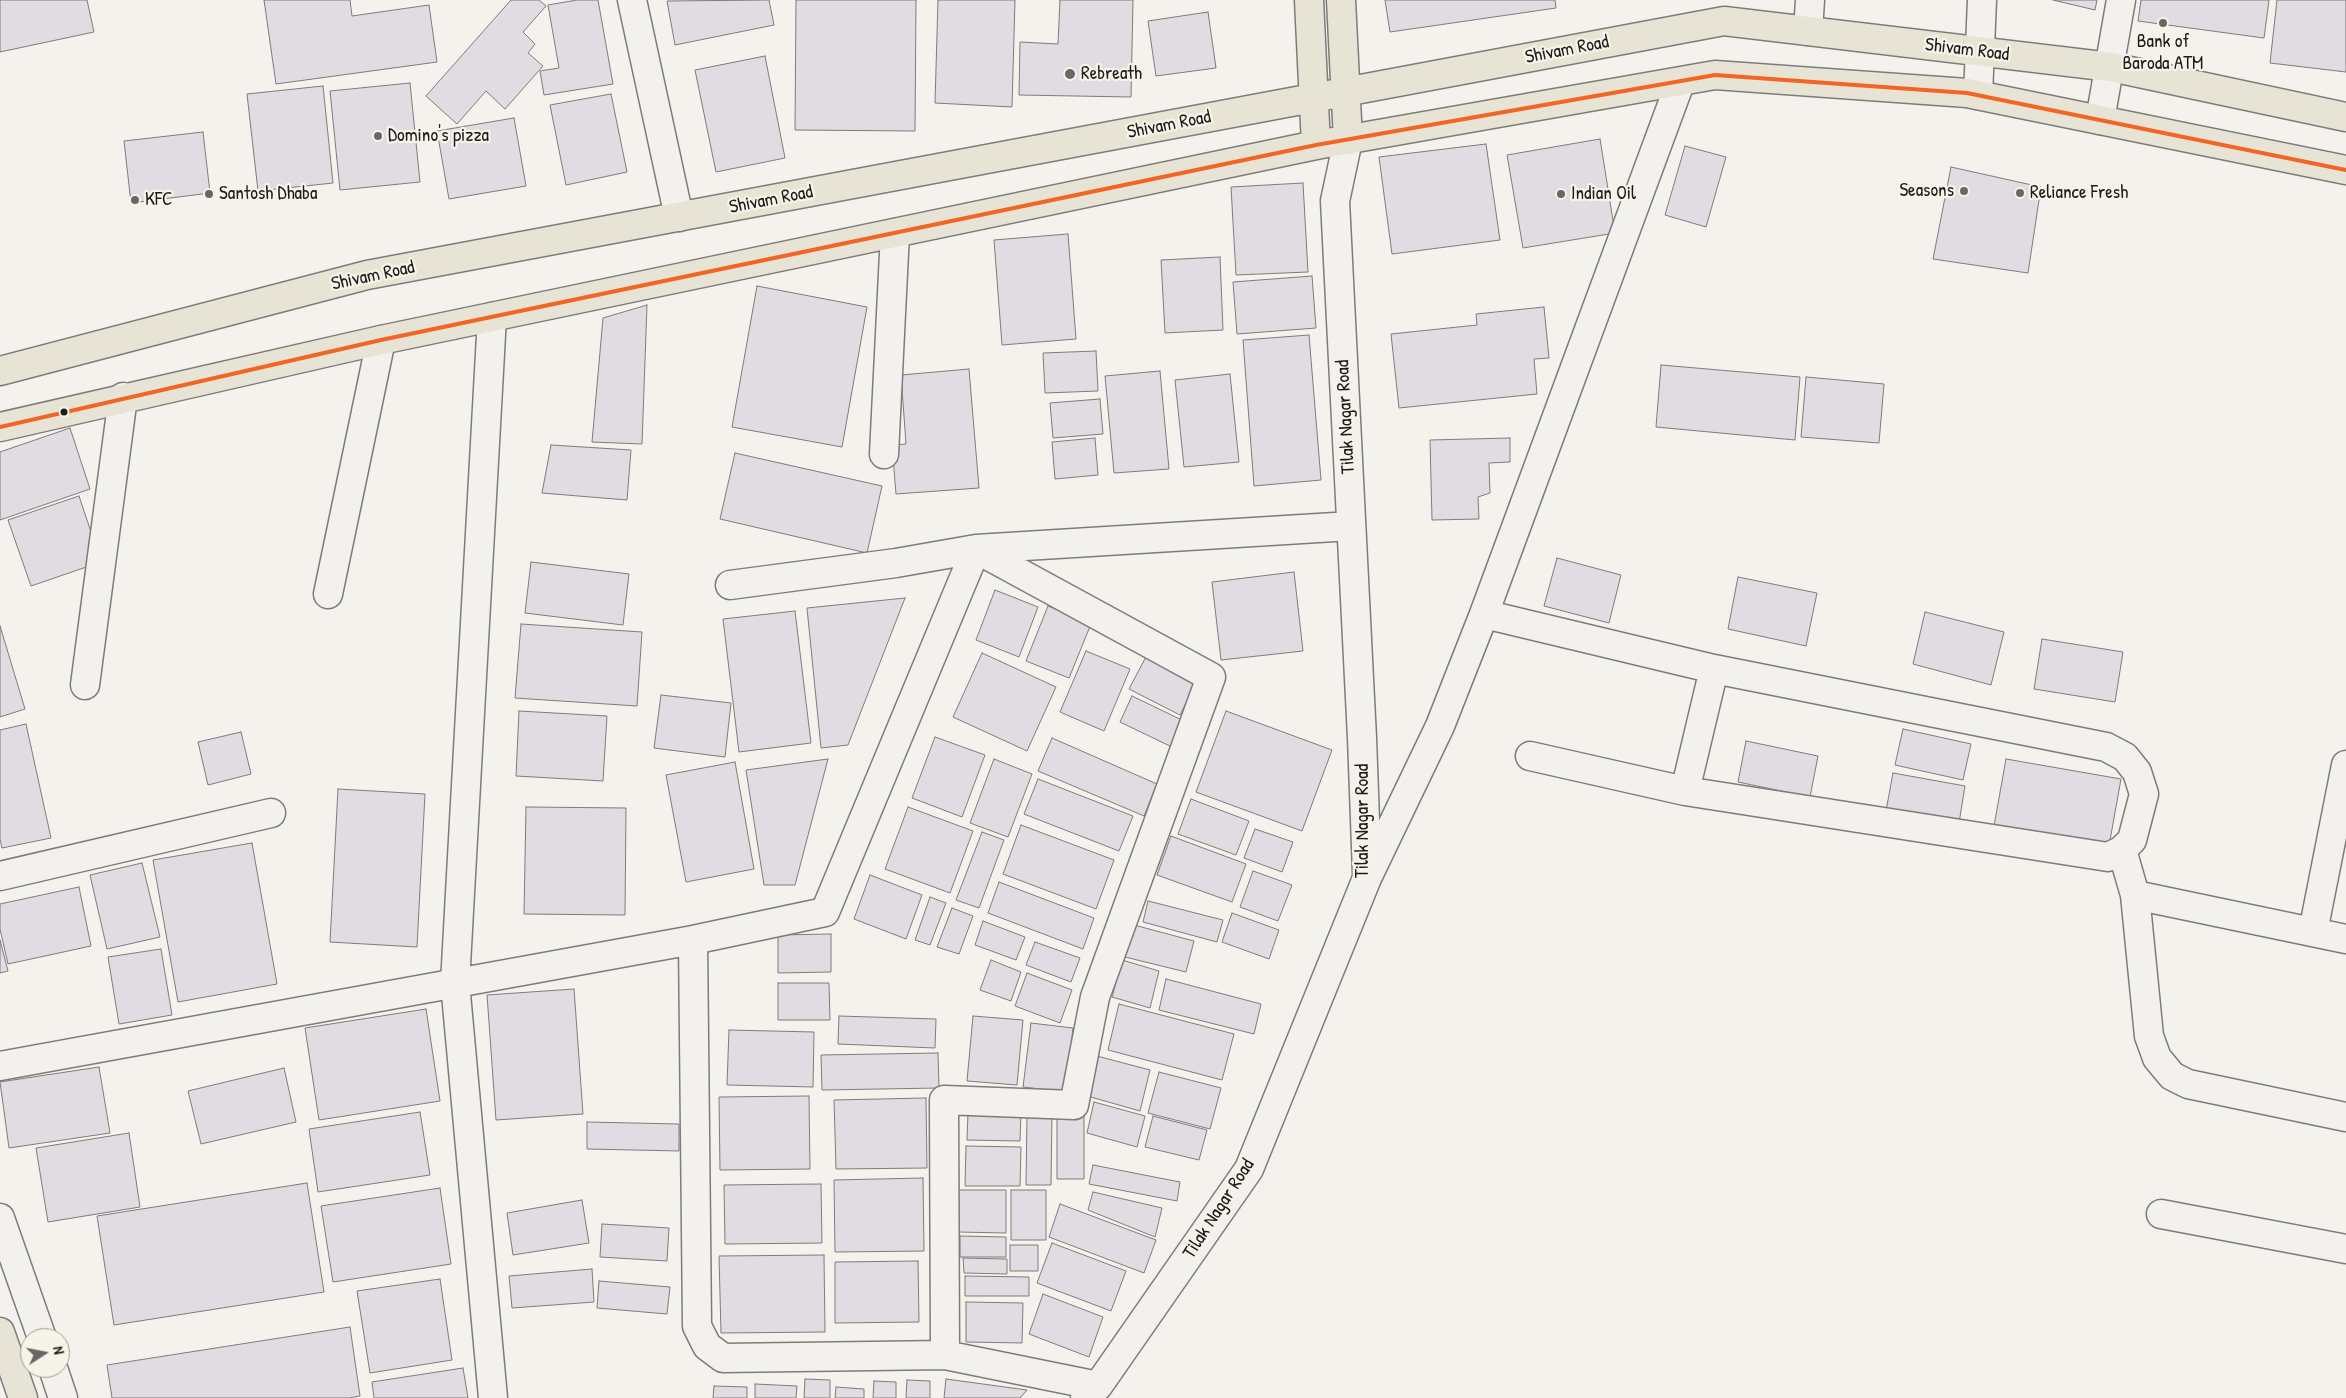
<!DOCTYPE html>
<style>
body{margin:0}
#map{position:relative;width:2346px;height:1398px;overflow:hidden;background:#f4f2ec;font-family:"Patrick Hand",sans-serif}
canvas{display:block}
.north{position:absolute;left:20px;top:1328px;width:50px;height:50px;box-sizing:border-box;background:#f7f3e8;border:1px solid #9f9d96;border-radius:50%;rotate:79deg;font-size:14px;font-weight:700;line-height:20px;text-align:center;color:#1c1c1c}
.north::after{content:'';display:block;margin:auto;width:18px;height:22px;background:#686765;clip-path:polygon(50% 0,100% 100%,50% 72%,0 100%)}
</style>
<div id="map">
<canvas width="2346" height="1398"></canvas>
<div class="north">N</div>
</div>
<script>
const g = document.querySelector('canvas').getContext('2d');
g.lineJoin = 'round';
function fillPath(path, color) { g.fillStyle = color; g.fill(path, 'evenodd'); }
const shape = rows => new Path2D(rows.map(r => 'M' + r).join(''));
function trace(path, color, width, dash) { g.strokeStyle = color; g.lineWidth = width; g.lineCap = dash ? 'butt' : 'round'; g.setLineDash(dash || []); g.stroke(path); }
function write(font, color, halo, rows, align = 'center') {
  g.font = font + ' "Patrick Hand",sans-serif'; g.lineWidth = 4.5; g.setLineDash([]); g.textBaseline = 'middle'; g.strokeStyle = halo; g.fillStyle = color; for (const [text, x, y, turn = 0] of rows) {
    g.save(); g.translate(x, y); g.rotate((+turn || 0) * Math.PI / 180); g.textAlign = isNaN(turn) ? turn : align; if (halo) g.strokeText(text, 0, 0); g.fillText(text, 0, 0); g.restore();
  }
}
const building = shape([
 [0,0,87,0,94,32,0,52,0,0],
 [264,0,350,0,352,16,429,5,437,62,276,84,264,0],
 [511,0,539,0,546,6,523,32,535,44,528,53,543,66,505,109,486,91,457,124,426,96,511,0],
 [577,0,598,0,613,84,544,95,540,71,559,68,548,5,577,0],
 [769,0,774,25,675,45,667,1,769,0],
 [796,0,916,0,915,131,795,130,796,0],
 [938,0,1015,0,1012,107,935,103,938,0],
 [1060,0,1133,0,1131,97,1019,95,1020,42,1058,44,1060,0],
 [1385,0,1555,0,1556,8,1390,32,1385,0],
 [2053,0,2097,0,2095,10,2053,0],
 [2141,0,2269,0,2264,38,2138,21,2141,0],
 [2277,0,2346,0,2346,72,2270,63,2277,0],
 [1208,12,1216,68,1156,76,1148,21,1208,12],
 [765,56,785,158,716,172,695,70,765,56],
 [410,83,420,182,340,190,330,91,410,83],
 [323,86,333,183,258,191,247,94,323,86],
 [611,94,627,172,566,185,550,105,611,94],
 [514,118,526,186,449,199,437,131,514,118],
 [203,132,210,193,131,203,124,141,203,132],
 [1600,139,1615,233,1523,248,1507,155,1600,139],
 [1486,144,1500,240,1392,254,1379,157,1486,144],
 [1685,146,1726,157,1706,227,1665,215,1685,146],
 [1951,167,2041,187,2028,273,1933,259,1951,167],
 [1303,183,1308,272,1236,275,1231,187,1303,183],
 [1068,234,1076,339,1002,345,994,240,1068,234],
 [1220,257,1223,330,1165,333,1161,260,1220,257],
 [1312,276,1316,328,1237,334,1233,282,1312,276],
 [757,286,867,307,842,447,732,427,757,286],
 [647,305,642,444,592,442,603,318,647,305],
 [1544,307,1549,358,1534,359,1537,394,1399,408,1391,334,1477,325,1476,314,1544,307],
 [1309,335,1321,480,1254,486,1243,340,1309,335],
 [1096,351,1098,391,1045,393,1043,353,1096,351],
 [1661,365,1800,377,1795,440,1656,427,1661,365],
 [969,369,979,488,896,494,892,445,906,444,901,375,969,369],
 [1160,371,1169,469,1114,473,1105,376,1160,371],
 [1230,374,1239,462,1184,467,1175,380,1230,374],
 [1806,377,1884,384,1879,443,1801,437,1806,377],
 [1100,399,1103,434,1053,438,1050,403,1100,399],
 [70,428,90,489,0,520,0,452,70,428],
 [1095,438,1098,475,1055,479,1052,442,1095,438],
 [1510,438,1510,462,1489,463,1490,493,1478,497,1479,519,1432,520,1430,440,1510,438],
 [551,445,631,450,627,500,542,493,551,445],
 [735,453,882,486,867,553,720,519,735,453],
 [79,496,101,562,31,586,8,520,79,496],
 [1557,558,1621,575,1609,623,1544,606,1557,558],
 [531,562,629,574,623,625,525,613,531,562],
 [1294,572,1303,651,1221,660,1212,582,1294,572],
 [1738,577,1817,593,1806,646,1728,629,1738,577],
 [995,590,1038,607,1019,657,976,640,995,590],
 [905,598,848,745,821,748,807,608,905,598],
 [1048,606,1091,624,1069,678,1026,661,1048,606],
 [795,611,811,743,739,752,723,619,795,611],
 [1925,612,2004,632,1991,685,1913,664,1925,612],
 [521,624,642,632,637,706,515,698,521,624],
 [0,626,25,709,0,717,0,626],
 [2042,639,2123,652,2115,702,2034,689,2042,639],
 [1086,651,1130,669,1104,731,1060,712,1086,651],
 [982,653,1056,687,1027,751,953,717,982,653],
 [1148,653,1198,679,1180,715,1129,689,1148,653],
 [661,695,731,703,725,757,654,748,661,695],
 [1132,696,1186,722,1174,748,1120,722,1132,696],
 [519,711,607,716,603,781,516,776,519,711],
 [1226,711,1332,750,1302,831,1196,792,1226,711],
 [26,724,51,838,2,848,0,839,0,730,26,724],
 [1903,729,1971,744,1963,780,1895,765,1903,729],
 [241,732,251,774,208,785,198,742,241,732],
 [935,737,985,755,962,817,912,798,935,737],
 [1052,738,1157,784,1144,816,1038,771,1052,738],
 [1746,741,1818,756,1810,797,1738,782,1746,741],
 [828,759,795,885,764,885,746,770,828,759],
 [994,759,1032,774,1008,837,970,823,994,759],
 [2006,759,2121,779,2109,846,1994,826,2006,759],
 [735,762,754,869,686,882,666,775,735,762],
 [1893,773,1965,786,1959,823,1886,811,1893,773],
 [1038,779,1133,816,1119,851,1024,814,1038,779],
 [338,789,425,794,417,947,330,942,338,789],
 [1191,799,1249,821,1236,855,1178,834,1191,799],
 [526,807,626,808,625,915,524,914,526,807],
 [908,807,973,831,950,893,885,869,908,807],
 [1021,825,1114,860,1096,909,1003,874,1021,825],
 [1255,829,1293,842,1282,872,1244,858,1255,829],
 [982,832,1004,840,979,908,956,900,982,832],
 [1171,836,1246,864,1232,902,1157,875,1171,836],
 [252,843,277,984,178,1002,153,860,252,843],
 [142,863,160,937,107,949,90,875,142,863],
 [1253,871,1292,885,1278,921,1240,907,1253,871],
 [870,875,922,895,906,939,854,919,870,875],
 [999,882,1094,918,1083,949,988,913,999,882],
 [79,887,91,946,8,964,0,929,0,904,79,887],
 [930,897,946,903,930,945,915,940,930,897],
 [1148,901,1223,920,1217,942,1143,922,1148,901],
 [952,908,973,916,959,954,937,947,952,908],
 [1232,913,1279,930,1269,959,1222,942,1232,913],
 [983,921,1025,937,1016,960,975,945,983,921],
 [1134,925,1194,941,1186,972,1125,957,1134,925],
 [831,934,831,972,778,973,778,935,831,934],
 [0,940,8,971,0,973,0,940],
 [1035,942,1080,958,1071,982,1026,965,1035,942],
 [161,949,172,1015,119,1024,108,957,161,949],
 [991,960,1021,972,1011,1001,980,990,991,960],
 [1122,960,1159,971,1150,1008,1112,997,1122,960],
 [1027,973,1072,990,1060,1023,1015,1006,1027,973],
 [1166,979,1261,1004,1254,1034,1159,1010,1166,979],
 [778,983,829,983,830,1020,778,1020,778,983],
 [574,989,583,1114,496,1120,487,995,574,989],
 [1119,1004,1234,1034,1222,1080,1108,1050,1119,1004],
 [426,1009,440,1101,319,1120,305,1028,426,1009],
 [839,1016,936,1019,935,1048,838,1044,839,1016],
 [973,1016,1023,1020,1017,1085,967,1081,973,1016],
 [1031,1023,1073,1028,1066,1092,1023,1087,1031,1023],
 [729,1030,814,1032,813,1087,727,1085,729,1030],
 [938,1053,939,1088,822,1090,821,1055,938,1053],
 [1097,1056,1150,1070,1140,1111,1087,1096,1097,1056],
 [99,1067,110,1133,9,1148,0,1082,99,1067],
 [284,1068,296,1122,201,1144,188,1091,284,1068],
 [1159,1072,1221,1088,1210,1129,1148,1113,1159,1072],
 [809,1096,810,1169,720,1170,719,1097,809,1096],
 [926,1098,927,1168,836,1169,834,1100,926,1098],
 [1094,1102,1145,1116,1137,1147,1087,1133,1094,1102],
 [420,1112,430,1175,318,1192,309,1129,420,1112],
 [968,1113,1021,1113,1020,1141,967,1140,968,1113],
 [1027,1115,1052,1115,1051,1185,1026,1185,1027,1115],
 [1057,1115,1084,1115,1084,1179,1057,1179,1057,1115],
 [1153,1116,1207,1130,1199,1160,1145,1147,1153,1116],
 [587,1122,679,1124,679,1151,587,1149,587,1122],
 [129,1133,140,1207,48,1222,36,1148,129,1133],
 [966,1146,1021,1147,1020,1186,965,1186,966,1146],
 [1093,1165,1180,1182,1177,1201,1089,1184,1093,1165],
 [923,1178,924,1251,835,1252,834,1180,923,1178],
 [307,1183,324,1292,114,1325,97,1216,307,1183],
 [821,1184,822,1243,725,1244,724,1185,821,1184],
 [440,1188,451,1264,333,1282,321,1206,440,1188],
 [958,1190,1006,1190,1006,1233,958,1232,958,1190],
 [1011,1190,1046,1190,1046,1240,1011,1240,1011,1190],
 [1093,1192,1162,1208,1155,1237,1088,1210,1093,1192],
 [582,1200,589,1243,513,1255,507,1213,582,1200],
 [1060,1204,1156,1240,1144,1273,1049,1237,1060,1204],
 [602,1224,669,1228,667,1261,600,1257,602,1224],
 [960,1236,1006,1237,1006,1257,960,1257,960,1236],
 [1052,1243,1126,1271,1111,1311,1037,1283,1052,1243],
 [1010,1245,1038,1245,1038,1271,1010,1271,1010,1245],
 [824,1255,825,1332,721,1333,719,1256,824,1255],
 [963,1258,1007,1259,1007,1274,964,1273,963,1258],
 [918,1261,919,1322,835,1323,835,1262,918,1261],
 [592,1269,594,1302,512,1308,509,1276,592,1269],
 [965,1276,1029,1277,1029,1296,965,1296,965,1276],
 [440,1279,452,1360,370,1373,357,1291,440,1279],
 [599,1281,670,1287,667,1314,597,1308,599,1281],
 [1043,1294,1103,1317,1089,1357,1029,1334,1043,1294],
 [966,1302,1023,1303,1022,1343,966,1342,966,1302],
 [350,1327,360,1396,349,1398,112,1398,107,1365,350,1327],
 [463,1368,468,1398,374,1398,372,1382,463,1368],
 [805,1379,830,1380,830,1398,804,1398,805,1379],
 [946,1379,1027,1390,1020,1398,944,1398,946,1379],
 [907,1380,930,1381,930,1398,906,1398,907,1380],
 [874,1381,896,1382,896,1398,873,1398,874,1381],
 [755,1384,797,1386,796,1398,755,1398,755,1384],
 [714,1386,747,1387,747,1398,713,1398,714,1386],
 [836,1387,864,1389,864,1398,835,1398,836,1387]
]);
const minor = shape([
 [632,0,679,217],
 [1808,31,1810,0],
 [1978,95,1982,0],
 [2100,120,2121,0],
 [1348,140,1335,201,1362,738,1367,874],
 [492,317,455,983,493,1398],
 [884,454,895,233],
 [730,585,896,563,976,549,1351,526],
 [328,594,381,340],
 [1484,614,1714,669,2106,747,2125,757,2137,772,2144,794,2132,840,2122,850,2108,857,1685,791,1530,756],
 [85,685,123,397],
 [1685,791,1714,669],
 [2122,850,2135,895,2149,1036,2157,1058,2172,1076,2188,1084,2346,1117],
 [0,876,271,813],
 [2135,895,2346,939],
 [2313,932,2346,765],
 [693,940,697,1326,707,1346,723,1358,945,1355,1098,1386],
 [0,1066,693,940,825,912,976,549,1211,677,1095,997,1074,1105,944,1100,945,1355],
 [2161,1214,2346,1249],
 [0,1218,42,1338],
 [53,1368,63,1398],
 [1085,1398,1098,1386,1249,1169,1367,878,1440,726,1484,614,1680,83]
]);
const major = shape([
 [1309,0,1316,145],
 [1341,0,1348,140],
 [0,371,367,275,1724,21,2111,67,2346,117],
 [0,427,381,340,1316,145,1715,75,1967,93,2346,170]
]);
const highway = shape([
 [0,1332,23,1398]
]);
const bus1 = shape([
 [0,427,381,340,1316,145,1715,75,1967,93,2346,170]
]);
const markers = [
 [2163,23,5,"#686765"],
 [1070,74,6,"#686765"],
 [378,136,5,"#686765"],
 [1964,191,5,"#686765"],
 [2020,193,5,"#686765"],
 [209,194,5,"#686765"],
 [1561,194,5,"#686765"],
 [135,200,5,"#686765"],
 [64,412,4.5,"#1c1c1c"]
];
const poiNames = [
 ["Bank of",2163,42,"center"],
 ["Baroda ATM",2163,64,"center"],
 ["Rebreath",1081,74],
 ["Domino's pizza",388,136],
 ["Seasons",1954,191,"right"],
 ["Reliance Fresh",2030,193],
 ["Santosh Dhaba",219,194],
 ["Indian Oil",1571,194],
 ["KFC",145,200]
];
const streetNames = [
 ["Shivam Road",1567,50,-11],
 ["Shivam Road",1967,50,7],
 ["Shivam Road",1169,125,-11],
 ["Shivam Road",771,200,-11],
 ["Shivam Road",373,276,-12],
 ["Tilak Nagar Road",1346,417,-93],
 ["Tilak Nagar Road",1363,821,-90],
 ["Tilak Nagar Road",1219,1209,-57]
];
fillPath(building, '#e1dbe2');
trace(building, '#7d7c7a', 1);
trace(minor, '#7d7c7a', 31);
trace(major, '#7d7c7a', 31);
trace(highway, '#7d7c7a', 31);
trace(minor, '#f2f1ed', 28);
trace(major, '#e7e4d5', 28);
trace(highway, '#e7e4d5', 28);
trace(bus1, '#f26522', 4);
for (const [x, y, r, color] of markers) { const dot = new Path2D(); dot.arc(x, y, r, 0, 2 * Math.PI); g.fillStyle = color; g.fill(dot); trace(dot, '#f7f3e8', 2); }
write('19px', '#1c1c1c', '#f7f3e8', poiNames, 'left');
write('19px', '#1c1c1c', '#f7f3e8', streetNames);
</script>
